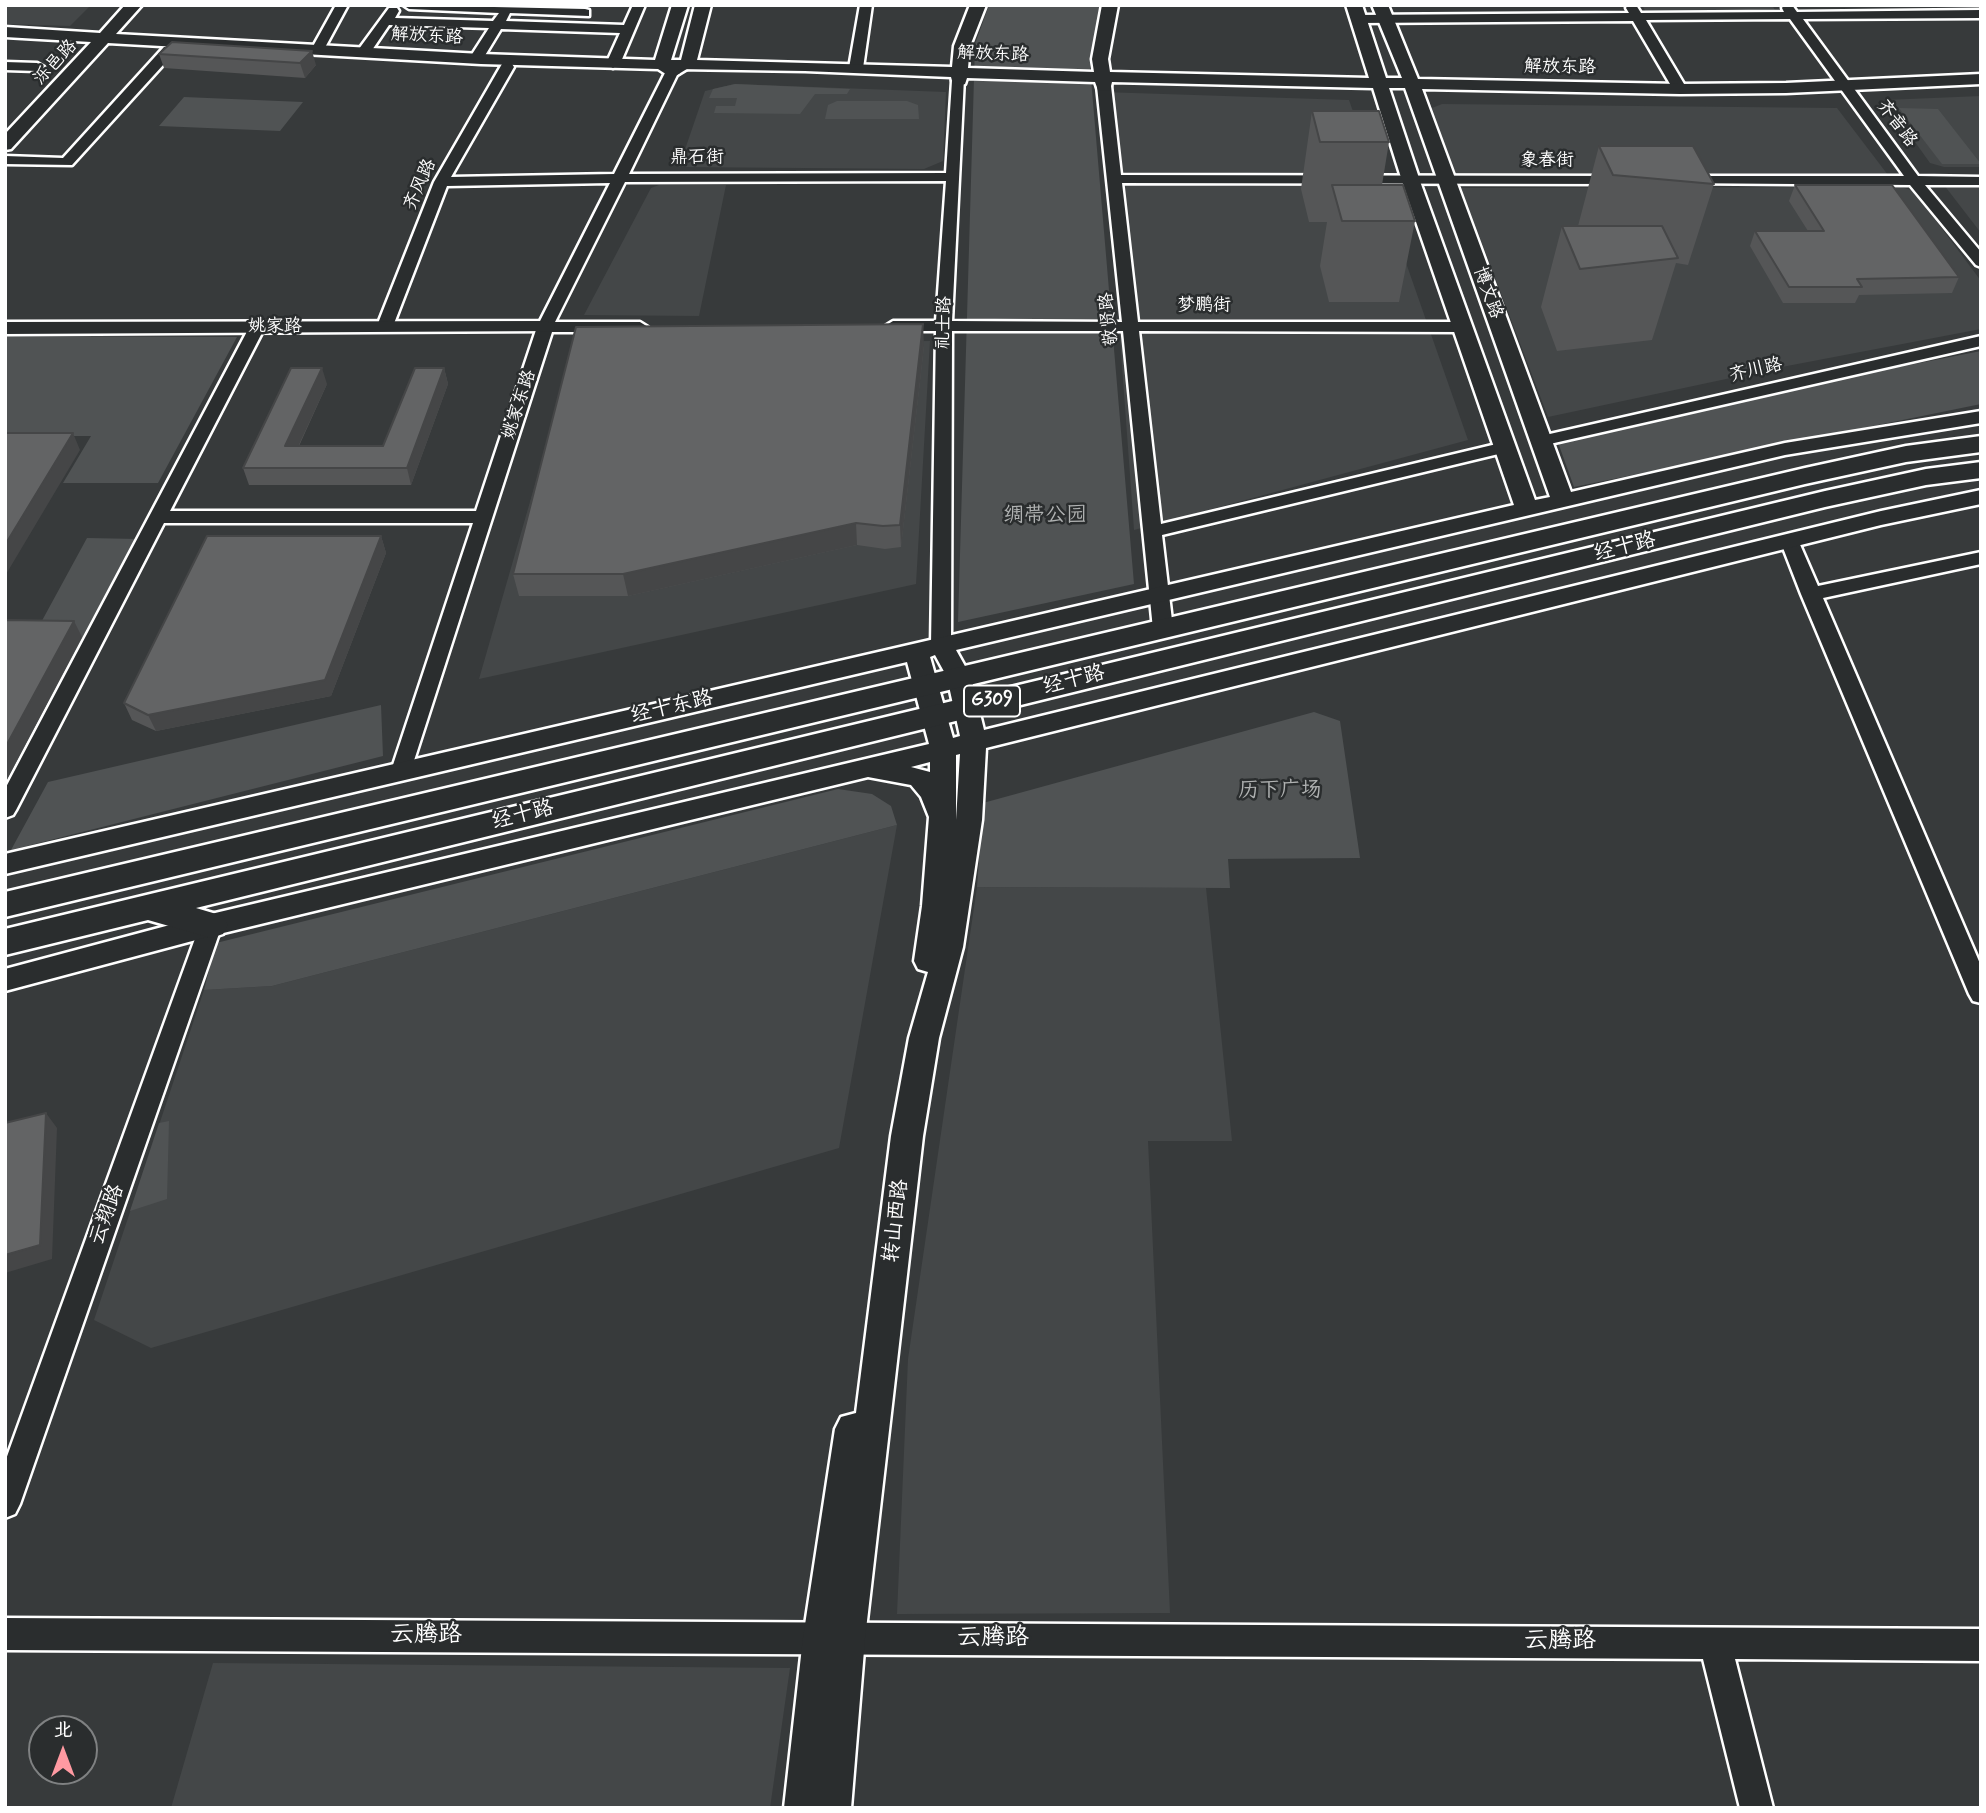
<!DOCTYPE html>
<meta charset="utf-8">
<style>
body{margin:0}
#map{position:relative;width:1986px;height:1813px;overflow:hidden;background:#373a3b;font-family:Mynerve,"LXGW WenKai TC",sans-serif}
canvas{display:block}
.frame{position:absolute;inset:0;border:7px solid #fff;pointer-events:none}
.north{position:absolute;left:28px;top:1715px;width:70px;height:70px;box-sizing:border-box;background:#2a2d2e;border:2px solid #7f8182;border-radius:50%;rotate:0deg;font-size:19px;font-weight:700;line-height:28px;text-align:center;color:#fff}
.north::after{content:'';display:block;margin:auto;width:24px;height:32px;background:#ff9aa2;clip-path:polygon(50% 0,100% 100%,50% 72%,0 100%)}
</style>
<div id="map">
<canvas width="1986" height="1813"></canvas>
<div class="frame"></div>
<div class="north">北</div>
</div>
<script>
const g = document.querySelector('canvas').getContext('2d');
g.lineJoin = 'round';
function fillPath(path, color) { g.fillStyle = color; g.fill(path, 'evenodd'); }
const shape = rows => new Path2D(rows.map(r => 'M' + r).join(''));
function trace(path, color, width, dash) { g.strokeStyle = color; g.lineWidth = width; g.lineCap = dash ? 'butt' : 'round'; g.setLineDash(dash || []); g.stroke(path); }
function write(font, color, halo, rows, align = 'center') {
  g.font = font + ' Mynerve,"LXGW WenKai TC",sans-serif'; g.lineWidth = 5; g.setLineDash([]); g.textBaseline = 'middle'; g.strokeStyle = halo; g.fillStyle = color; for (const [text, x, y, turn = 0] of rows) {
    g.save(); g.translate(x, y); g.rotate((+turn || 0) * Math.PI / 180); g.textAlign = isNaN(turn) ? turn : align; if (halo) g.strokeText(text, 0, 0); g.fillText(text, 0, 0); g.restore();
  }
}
const built = shape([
 [5,5,91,5,70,26,5,24],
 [1642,5,1772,5,1778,15,1647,14],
 [735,84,946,92,943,161,924,169,679,167,705,91],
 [1102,92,1349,100,1468,440,1134,530],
 [1981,96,1981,167,1944,167,1930,163,1885,100],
 [1442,104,1837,108,1888,175,1455,176,1432,108],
 [659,185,726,185,699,316,584,315,651,188],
 [1944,185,1981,185,1981,233],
 [1901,187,1914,191,1981,281,1981,329,1787,366,1548,417,1461,188],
 [930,341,916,584,479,679,576,342],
 [897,825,839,1148,151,1348,94,1320,204,990,272,986],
 [977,887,1206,888,1232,1141,1148,1141,1170,1613,897,1614,908,1359],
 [213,1663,790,1668,770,1808,171,1808]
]);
const green = shape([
 [989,5,1103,5,1090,67,1134,584,958,622,975,44],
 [735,84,850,89,847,94,815,94,800,114,714,113,716,106,735,106,737,98,709,98,713,89],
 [184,97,303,102,280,131,159,126],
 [837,101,907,101,918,105,919,119,825,119,828,105],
 [1899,108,1938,109,1981,164,1942,164],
 [5,336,237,337,158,483,63,483,91,436,5,436],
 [1981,351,1981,404,1574,487,1555,434],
 [87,538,138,539,5,793,5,628,38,628],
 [381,705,383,756,11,850,48,782],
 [1314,712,1340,721,1360,858,1228,859,1230,888,977,887,983,803],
 [838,789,872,794,891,806,897,825,272,986,204,990,216,943],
 [169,1121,167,1199,130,1211,159,1123]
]);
const minor = shape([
 [336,5,348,5,322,53,312,53,311,50,336,5],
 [403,5,585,9,589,10,589,16,510,13,506,21,624,25,633,5,645,5,620,64,613,68,606,64,620,33,501,29,481,62,476,63,469,59,489,28,389,25,368,56,358,56,356,53,389,8,397,8,399,11,395,18,493,21,499,13,409,9,403,5],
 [860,5,872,5,863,68,856,72,849,68,860,5],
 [1628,5,1636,5,1641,13,1784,12,1782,8,1784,5,1792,5,1797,12,1981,10,1981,18,1803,19,1918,176,1981,177,1981,185,1925,185,1981,252,1981,267,1976,265,1910,185,1678,183,1676,180,1683,176,1904,176,1790,19,1646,20,1687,89,1680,93,1673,89,1633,21,1359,23,1353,19,1359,15,1629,13,1626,8,1628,5],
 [169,46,175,50,174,53,72,165,5,164,5,156,63,158,164,47,169,46],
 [688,60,695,64,677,75,629,174,946,173,952,81,959,77,964,78,952,321,1122,322,1097,86,1104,82,1111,86,1121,175,1621,176,1628,180,1621,184,1122,183,1138,322,1463,322,1471,327,1463,332,1139,331,1161,524,1505,442,1514,447,1511,451,1162,535,1173,629,1170,634,1163,635,1156,634,1153,629,1123,331,952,331,951,645,948,650,941,651,934,650,931,645,936,331,893,331,885,326,893,321,936,321,946,181,625,182,555,322,640,322,648,327,640,332,552,332,409,776,402,778,395,776,391,771,473,523,164,523,16,810,13,815,5,818,5,789,251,324,257,322,265,327,170,511,476,511,537,327,610,183,447,186,393,326,391,329,379,329,377,326,434,182,502,64,512,64,514,67,451,177,614,174,665,73,688,60],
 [5,62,37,63,44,67,37,71,5,70,5,62],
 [1981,336,1981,346,1541,446,1532,441,1541,436,1981,336],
 [1789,534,1798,540,1818,586,1981,552,1981,564,1823,598,1981,966,1981,1003,1973,1001,1969,994,1801,594,1780,540,1789,534],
 [211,916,219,919,222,925,20,1504,15,1514,5,1518,5,1462,200,925,203,919,211,916],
 [5,1618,1981,1629,1981,1661,1735,1659,1773,1808,1740,1808,1703,1659,5,1650,5,1618]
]);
const major = shape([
 [125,5,142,5,116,34,481,54,655,60,672,5,688,5,671,60,681,60,695,5,711,5,697,60,952,67,954,46,970,5,986,5,970,46,968,68,1094,72,1092,59,1102,5,1118,5,1108,59,1110,72,1369,78,1346,5,1362,5,1386,78,1402,78,1372,5,1388,5,1418,79,1680,84,1786,83,1981,74,1981,84,1786,93,1680,94,1422,89,1571,492,1785,443,1981,411,1981,423,1785,455,956,650,971,677,984,730,1881,511,1981,490,1981,504,1881,525,986,748,982,820,963,947,939,1038,923,1136,865,1638,851,1808,784,1808,803,1638,835,1429,841,1417,856,1413,891,1136,909,1038,928,972,918,969,914,961,922,906,929,817,921,797,911,785,868,777,211,936,5,991,5,969,211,914,929,744,907,662,5,874,5,854,1514,505,1404,187,1373,88,1112,82,1110,90,1104,91,1098,90,1095,82,967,78,965,84,959,86,953,84,951,77,805,71,678,69,680,73,672,78,658,69,481,64,108,43,11,149,5,150,5,134,91,42,5,37,5,27,100,33,125,5],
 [1389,88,1405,88,1550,497,1535,500,1422,187,1389,88],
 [935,655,947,677,960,736,953,738,930,657,935,655],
 [960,754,956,820,956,755,960,754],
 [930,762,930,772,911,767,930,762],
 [545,321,552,323,555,327,552,331,5,334,5,322,545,321]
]);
const highway = shape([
 [1981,436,1981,452,1906,462,1805,484,5,917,5,892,1805,468,1906,446,1981,436],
 [1981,462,1981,478,1926,485,1825,507,196,908,223,916,228,925,223,934,211,938,148,920,5,955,5,929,1825,491,1926,469,1981,462]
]);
const wall = shape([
 [172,42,316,65,305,78,164,68,159,54],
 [1312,111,1389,142,1382,185,1415,221,1399,302,1329,302,1320,266,1327,222,1309,222,1301,189],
 [1599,146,1714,184,1688,265,1676,263,1652,340,1557,351,1541,307,1562,226,1578,226],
 [1795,185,1959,277,1952,293,1859,295,1855,303,1783,303,1750,246,1755,231,1808,231,1789,201],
 [924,346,901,547,885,549,857,545,628,596,519,596,513,574],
 [444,368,448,384,411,485,249,485,243,468,327,384,299,446,383,446],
 [381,536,386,553,331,696,156,731,132,720,124,703]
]);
const shadedWall = shape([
 [312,51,316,65,305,78,300,63],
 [923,324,924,346,901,547,900,525],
 [322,368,327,384,291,462,285,446],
 [444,368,448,384,411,485,407,468],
 [73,433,80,450,5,576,5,545],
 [856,523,857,545,628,596,623,574],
 [381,536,386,553,331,696,156,731,148,715],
 [74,621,82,637,5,783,5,748],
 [46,1113,57,1128,52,1259,5,1273,5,1255]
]);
const building = shape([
 [172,42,312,51,300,63,159,54,172,42],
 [1312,111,1379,111,1389,142,1320,142,1312,111],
 [1599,146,1693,146,1714,184,1613,175,1599,146],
 [1332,185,1403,185,1415,221,1342,221,1332,185],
 [1795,185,1892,185,1959,277,1857,279,1862,287,1789,287,1755,231,1824,231,1795,185],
 [1562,226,1662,226,1678,258,1580,269,1562,226],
 [923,324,900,525,883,526,856,523,623,574,513,574,576,327,923,324],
 [291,368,322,368,285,446,383,446,415,368,444,368,407,468,243,468,291,368],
 [5,433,73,433,5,545,5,433],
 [207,536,381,536,325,680,148,715,124,703,207,536],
 [5,620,74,621,5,748,5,620],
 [46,1113,40,1245,5,1255,5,1123,46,1113]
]);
const farStreetnames = [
 ["解放东路",427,37,3],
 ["解放东路",993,55,2],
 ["泺邑路",56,63,-47],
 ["解放东路",1560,68,1],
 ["齐音路",1896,124,53],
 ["鼎石街",697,158],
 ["象春街",1547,161],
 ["齐风路",421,185,-66],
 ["博文路",1487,293,70],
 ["梦鹏街",1204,306],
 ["敬贤路",1110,319,-96],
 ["礼士路",945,323,-88],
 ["姚家路",275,327],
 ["齐川路",1756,371,-13],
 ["姚家东路",520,405,-72]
];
const shields = [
 [992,701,56]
];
const shieldNames = [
 ["G309",992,701]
];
const parkNames = [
 ["绸带公园",1045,517],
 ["历下广场",1280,792]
];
const streetNames = [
 ["经十路",1625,548,-14],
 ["经十路",1074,681,-14],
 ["经十东路",672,708,-13],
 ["经十路",523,816,-14],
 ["云翔路",108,1215,-70],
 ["转山西路",897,1221,-83]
];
const nearStreetnames = [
 ["云腾路",426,1636],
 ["云腾路",993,1639],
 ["云腾路",1560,1642]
];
fillPath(built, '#444748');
fillPath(green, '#505354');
trace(minor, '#fff', 5);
trace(major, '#fff', 5);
trace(highway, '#fff', 5);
fillPath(minor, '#2a2d2e');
fillPath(major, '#2a2d2e');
fillPath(highway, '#2a2d2e');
fillPath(wall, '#555657');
fillPath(shadedWall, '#454647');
fillPath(building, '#636465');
trace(building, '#454647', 2);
write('18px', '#fff', '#2a2d2e', farStreetnames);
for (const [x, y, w] of shields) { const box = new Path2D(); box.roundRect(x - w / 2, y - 15.5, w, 31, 5); g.fillStyle = '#2a2d2e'; g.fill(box); trace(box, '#fff', 2); }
write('bold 19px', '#fff', null, shieldNames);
write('21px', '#b0b2b2', '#2a2d2e', parkNames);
write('21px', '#fff', '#2a2d2e', streetNames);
write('24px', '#fff', '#2a2d2e', nearStreetnames);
</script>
